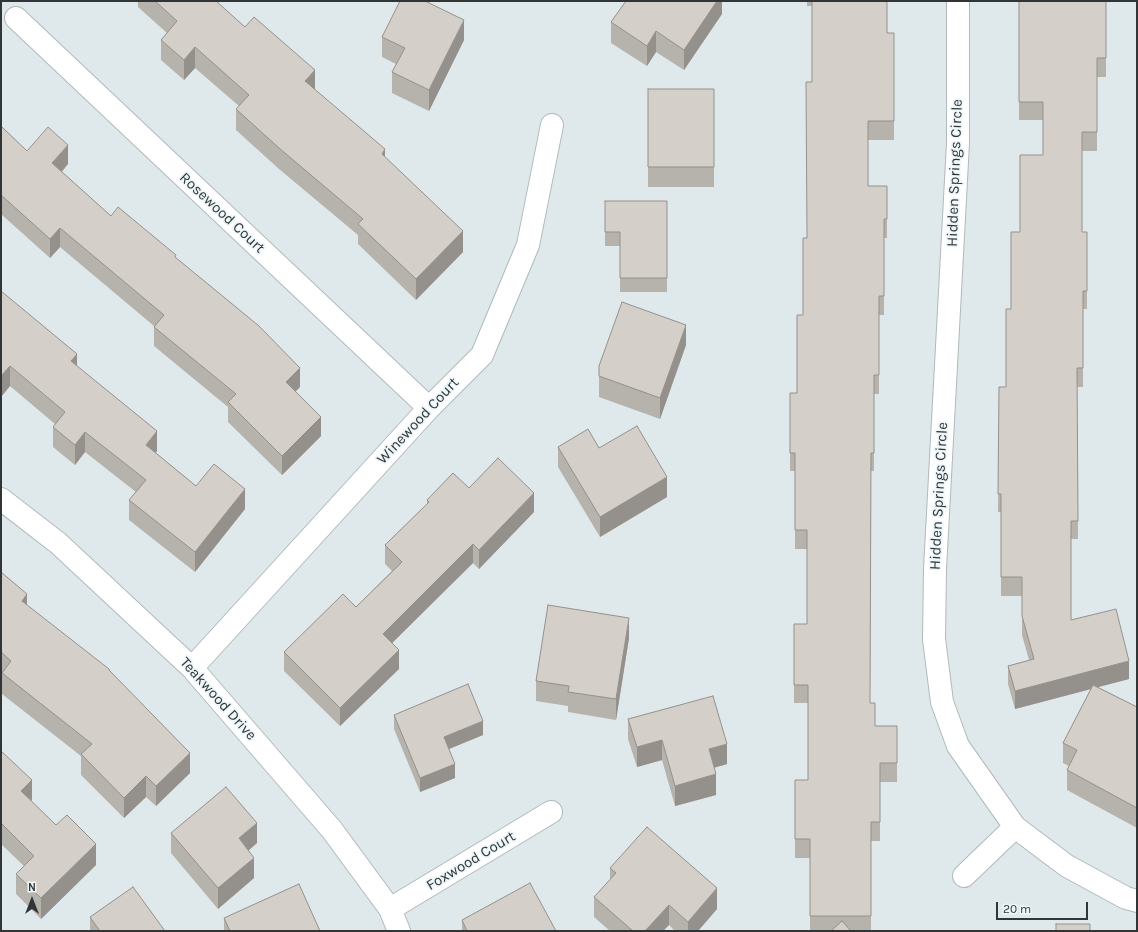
<!DOCTYPE html>
<style>
body{margin:0}
#map{position:relative;width:1138px;height:932px;overflow:hidden;background:#dfe9ec;font-family:Karla,sans-serif}
canvas{display:block}
.frame{position:absolute;inset:0;border:2px solid #313536;pointer-events:none}
.north{position:absolute;left:12px;top:880px;width:40px;height:40px;-webkit-text-stroke:3px #edf6f9;paint-order:stroke;rotate:0deg;font-size:11px;font-weight:700;line-height:16px;text-align:center;color:#313536}
.north::after{content:'';display:block;margin:auto;width:14px;height:18px;background:#313536;clip-path:polygon(50% 0,100% 100%,50% 72%,0 100%)}
.scale{position:absolute;left:996px;top:902px;width:92px;height:18px;box-sizing:border-box;border:2px solid #313536;border-top:0;padding-left:5px;font-size:12px;line-height:14px;white-space:nowrap;color:#313536;-webkit-text-stroke:3px #edf6f9;paint-order:stroke}
</style>
<div id="map">
<canvas width="1138" height="932"></canvas>
<div class="frame"></div>
<div class="north">N</div>
<div class="scale">20 m</div>
</div>
<script>
const g = document.querySelector('canvas').getContext('2d');
g.lineJoin = 'round';
const shape = rows => new Path2D(rows.map(r => 'M' + r).join(''));
function trace(path, color, width, dash) { g.strokeStyle = color; g.lineWidth = width; g.lineCap = dash ? 'butt' : 'round'; g.setLineDash(dash || []); g.stroke(path); }
function fillPath(path, color) { g.fillStyle = color; g.fill(path, 'evenodd'); }
function write(font, color, halo, rows, align = 'center') {
  g.font = font + ' Karla,sans-serif'; g.lineWidth = 3.5; g.setLineDash([]); g.textBaseline = 'middle'; g.strokeStyle = halo; g.fillStyle = color; for (const [text, x, y, turn = 0] of rows) {
    g.save(); g.translate(x, y); g.rotate((+turn || 0) * Math.PI / 180); g.textAlign = isNaN(turn) ? turn : align; if (halo) g.strokeText(text, 0, 0); g.fillText(text, 0, 0); g.restore();
  }
}
const minor = shape([
 [958,1,958,143,935,569,934,639,942,702,958,746,1015,827,1067,866,1126,898,1137,901],
 [16,18,429,408],
 [1,499,58,543,192,668,332,830,390,909,399,931],
 [192,668,429,408,482,355,528,245,552,125],
 [964,876,1015,827],
 [390,909,551,812]
]);
const wall = shape([
 [138,1,217,1,217,2,315,90,385,157,463,252,416,300,358,244,358,235,279,169,236,130,236,109,239,106,195,68,184,80,161,60,161,40,167,33,138,7],
 [722,1,722,14,684,70,656,52,647,66,611,43,611,22],
 [807,1,887,1,887,33,894,33,894,140,868,140,868,186,887,186,887,238,884,238,884,315,879,315,879,394,874,394,874,471,871,471,870,703,875,726,897,726,897,782,880,782,880,841,871,841,871,931,810,931,810,858,795,858,795,780,808,780,808,703,794,703,794,624,807,624,807,549,795,549,795,471,790,471,790,393,797,393,803,315,807,238,812,82,812,6,807,6],
 [1019,1,1106,1,1106,77,1097,77,1097,151,1082,151,1082,232,1087,232,1087,309,1083,309,1083,387,1077,387,1078,539,1071,539,1071,620,1129,679,1098,687,1137,707,1137,828,1067,790,1067,770,1069,766,1063,763,1063,743,1091,689,1015,709,1008,684,1008,666,1029,660,1022,635,1022,596,1001,596,1001,512,998,512,999,387,1006,387,1011,309,1020,232,1043,155,1043,120,1019,120],
 [382,37,464,40,429,111,392,93,392,72,396,64,382,57],
 [648,89,714,89,714,187,648,187],
 [1,126,27,151,68,164,62,172,111,216,176,258,300,387,295,392,321,436,282,475,228,422,228,407,154,346,154,326,60,247,50,258,1,214],
 [605,201,667,201,667,292,620,292,620,246,605,246],
 [1,291,77,367,157,451,156,453,196,486,245,509,195,572,129,520,129,500,136,492,85,452,75,465,53,447,53,427,55,424,10,386,1,397],
 [686,345,660,419,599,397,599,366],
 [558,447,599,448,667,497,600,537,558,467],
 [469,488,534,512,479,569,473,563,392,643,399,669,340,726,284,671,284,652,356,607,392,571,385,564,385,545,427,504,427,500],
 [1,572,27,606,109,671,190,773,156,806,146,797,124,818,81,775,81,756,2,694,2,673,1,672],
 [629,638,616,720,568,712,568,706,536,701,536,681],
 [394,715,483,735,449,749,455,778,420,792,394,729],
 [628,719,727,764,714,768,716,795,675,806,662,760,637,767,628,739],
 [1,751,31,801,96,865,41,919,16,894,16,874,24,866,1,844],
 [171,833,257,843,248,850,254,878,218,909,171,853],
 [610,868,717,909,698,931,675,931,669,925,663,931,610,931,594,917,594,897,610,880],
 [90,917,165,931,90,931],
 [224,918,320,931,224,931],
 [462,920,556,931,462,931]
]);
const shadedWall = shape([
 [717,1,722,1,722,14,684,70,684,50],
 [464,20,464,40,429,111,429,90],
 [656,31,656,52,647,66,647,46],
 [195,47,195,68,184,80,184,60],
 [315,70,315,91,305,81],
 [68,145,68,164,52,182,52,163],
 [385,149,385,170,382,154],
 [60,228,60,247,50,258,50,239],
 [463,231,463,252,416,300,416,279],
 [686,325,686,345,660,419,660,398],
 [77,354,77,374,71,361],
 [10,366,10,386,1,397,1,376],
 [300,368,300,387,286,401,286,382],
 [321,417,321,436,282,475,282,456],
 [157,431,157,451,146,466,146,445],
 [85,432,85,452,75,465,75,445],
 [667,477,667,497,600,537,600,517],
 [245,489,245,509,195,572,195,552],
 [534,493,534,512,479,569,479,550],
 [473,544,473,563,383,652,383,634],
 [27,594,27,615,22,601],
 [629,618,629,638,616,720,616,699],
 [399,650,399,669,340,726,340,708],
 [1129,661,1129,679,1015,709,1015,691],
 [483,721,483,735,444,751,444,737],
 [662,740,662,760,637,767,637,747],
 [727,744,727,764,709,769,709,749],
 [190,753,190,773,156,806,156,786],
 [455,764,455,778,420,792,420,778],
 [716,774,716,795,675,806,675,786],
 [146,776,146,797,124,818,124,798],
 [32,780,32,801,21,791],
 [257,823,257,843,239,859,239,838],
 [96,844,96,865,41,919,41,898],
 [254,858,254,878,218,909,218,888],
 [717,888,717,909,698,931,688,931,688,922],
 [669,905,669,925,663,931,645,931]
]);
const building = shape([
 [155,1,216,1,245,27,254,17,315,70,305,81,385,149,382,154,463,231,416,279,358,224,363,219,279,148,236,109,249,95,195,47,184,60,161,40,177,21,155,1],
 [400,1,425,1,464,20,429,90,392,72,405,48,382,37,400,1],
 [626,1,717,1,684,50,656,31,647,46,611,22,626,1],
 [812,1,887,1,887,33,894,33,894,121,868,121,868,186,887,186,887,219,884,219,884,296,879,296,879,375,874,375,874,453,871,453,870,703,875,703,875,726,897,726,897,763,880,763,880,822,871,822,871,916,810,916,810,839,795,839,795,780,808,780,808,685,794,685,794,624,807,624,807,530,795,530,795,453,790,453,790,393,797,393,797,315,803,315,803,238,807,238,806,82,812,82,812,1],
 [1019,1,1106,1,1106,58,1097,58,1097,132,1082,132,1082,232,1087,232,1087,291,1083,291,1083,368,1077,368,1078,521,1071,521,1071,620,1116,609,1129,661,1015,691,1008,666,1034,659,1022,616,1022,577,1001,577,1001,494,998,494,999,387,1006,387,1006,309,1011,309,1011,232,1020,232,1020,155,1043,155,1043,102,1019,102,1019,1],
 [648,89,714,89,714,167,648,167,648,89],
 [1,126,27,151,48,127,68,145,52,163,111,216,118,207,176,255,175,257,259,326,300,368,286,382,321,417,282,456,228,402,236,394,154,327,164,315,60,228,50,239,1,195,1,126],
 [605,201,667,201,667,278,620,278,620,232,605,232,605,201],
 [1,291,77,354,71,361,157,431,146,445,196,486,214,464,245,489,195,552,129,500,146,480,85,432,75,445,53,427,65,412,10,366,1,376,1,291],
 [622,302,686,325,660,398,599,376,599,366,622,302],
 [637,426,667,477,600,517,558,447,588,429,599,448,637,426],
 [498,458,534,493,479,550,473,544,383,634,399,650,340,708,284,652,343,594,356,607,402,562,385,545,429,502,427,500,453,473,469,488,498,458],
 [1,572,27,594,22,601,109,669,109,670,190,753,156,786,146,776,124,798,81,754,92,744,2,673,11,661,1,652,1,572],
 [548,605,629,618,616,699,568,692,569,686,536,681,548,605],
 [468,684,483,721,444,737,455,764,420,778,394,715,468,684],
 [1093,685,1137,707,1137,808,1067,770,1077,750,1063,743,1093,685],
 [713,696,727,744,709,749,716,774,675,786,662,740,637,747,628,719,713,696],
 [1,751,32,780,21,791,56,825,67,815,96,844,41,898,16,874,34,856,1,823,1,751],
 [226,787,257,823,239,838,254,858,218,888,171,833,226,787],
 [647,827,717,888,688,922,669,905,645,931,633,931,594,897,616,873,610,868,647,827],
 [530,883,556,931,467,931,462,920,530,883],
 [299,884,320,931,230,931,224,918,299,884],
 [133,887,165,931,100,931,90,917,133,887],
 [842,921,851,931,831,931,842,921],
 [1056,924,1090,924,1090,931,1056,931,1056,924]
]);
const streetNames = [
 ["Hidden Springs Circle",955,173,-88],
 ["Rosewood Court",222,213,43],
 ["Winewood Court",418,421,-47],
 ["Hidden Springs Circle",939,496,-87],
 ["Teakwood Drive",218,699,48],
 ["Foxwood Court",471,861,-31]
];
trace(minor, '#b0babc', 24);
trace(minor, '#fff', 22);
fillPath(wall, '#b6b2ac');
fillPath(shadedWall, '#94918c');
fillPath(building, '#d4cfc8');
trace(building, '#94918c', 1);
write('15px', '#313536', '#edf6f9', streetNames);
</script>
